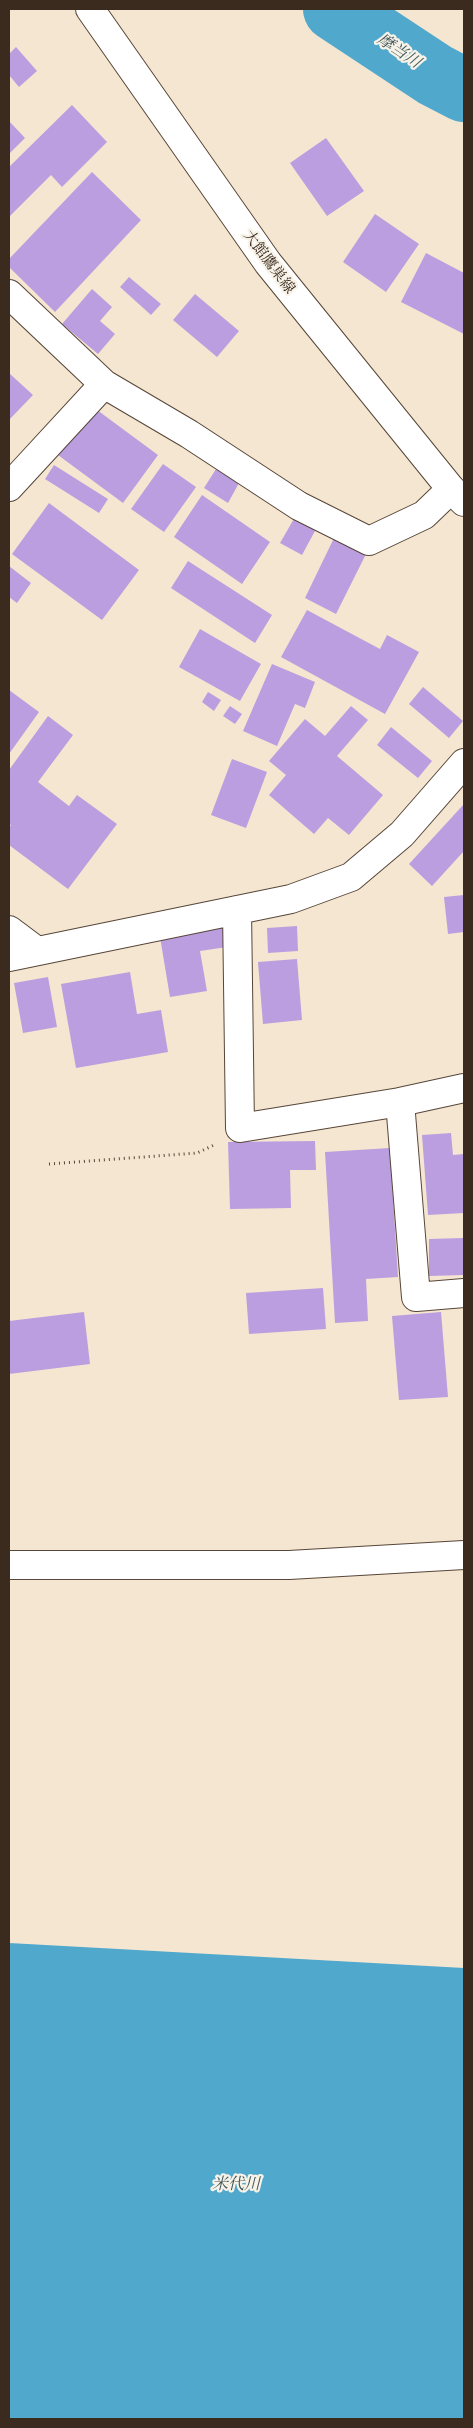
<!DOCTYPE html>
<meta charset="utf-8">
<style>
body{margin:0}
#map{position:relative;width:473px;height:2428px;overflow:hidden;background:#f4e6d0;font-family:"Libre Caslon Text",serif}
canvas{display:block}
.frame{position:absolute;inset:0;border:10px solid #3b2a1e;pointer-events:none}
</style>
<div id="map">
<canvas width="473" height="2428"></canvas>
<div class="frame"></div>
</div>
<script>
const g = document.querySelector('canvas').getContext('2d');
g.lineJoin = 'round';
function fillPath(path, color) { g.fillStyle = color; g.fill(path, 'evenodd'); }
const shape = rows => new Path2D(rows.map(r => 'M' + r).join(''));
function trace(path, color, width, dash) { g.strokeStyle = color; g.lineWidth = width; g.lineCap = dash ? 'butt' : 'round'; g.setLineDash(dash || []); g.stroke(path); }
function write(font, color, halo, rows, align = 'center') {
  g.font = font + ' "Libre Caslon Text","Noto Serif JP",serif'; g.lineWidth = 4.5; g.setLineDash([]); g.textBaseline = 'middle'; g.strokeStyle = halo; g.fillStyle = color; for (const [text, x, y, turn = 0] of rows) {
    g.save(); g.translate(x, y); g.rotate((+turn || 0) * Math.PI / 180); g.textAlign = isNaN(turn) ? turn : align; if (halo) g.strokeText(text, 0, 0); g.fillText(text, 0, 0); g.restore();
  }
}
const water = shape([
 [9,1943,464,1968,464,2419,9,2419]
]);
const river = shape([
 [335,9,435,75,464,90]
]);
const building = shape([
 [16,47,37,71,19,87,9,75,9,54],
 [72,105,107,142,62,187,51,175,9,217,9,167],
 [9,121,25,138,9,154],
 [326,138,364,191,327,216,290,163],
 [92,172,141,220,55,312,9,267,9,259],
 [375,214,419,244,386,292,343,262],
 [426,253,464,273,464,334,401,302],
 [129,277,161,304,151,315,120,287],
 [92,289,112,307,100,321,115,334,98,354,62,324],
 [195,294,239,331,217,357,173,320],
 [9,373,33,395,9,420],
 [93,407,158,455,123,503,58,455],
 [163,464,196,487,164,532,131,509],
 [54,465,108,499,99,513,45,479],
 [216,469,239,483,228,503,204,488],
 [202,495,270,542,242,584,174,537],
 [49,503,139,570,102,620,12,554],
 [295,517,316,529,302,555,280,543],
 [334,538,366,554,336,614,305,598],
 [188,561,272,615,255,643,171,588],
 [9,566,31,583,17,603,9,597],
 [307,610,380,649,387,635,419,652,385,714,281,657],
 [200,629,261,664,240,701,179,667],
 [272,664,315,682,305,708,295,704,277,746,243,731],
 [423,687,463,721,449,738,409,704],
 [9,690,39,712,9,754],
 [208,692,221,700,214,711,202,702],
 [230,706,242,714,235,724,223,716],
 [351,706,368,720,337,756,383,795,349,835,328,818,314,834,269,795,286,775,269,761,305,719,325,736],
 [48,716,73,735,38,782,69,806,77,795,117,824,68,889,9,845,9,828,11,825,9,824,9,770],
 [391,727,432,761,418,778,377,745],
 [232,759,267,772,246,828,211,815],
 [464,804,464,851,432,886,409,864],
 [464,895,464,932,448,934,444,897],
 [223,926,227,947,200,951,207,991,170,997,160,937],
 [297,926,298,951,268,953,267,928],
 [297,959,302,1020,263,1024,258,962],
 [130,972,137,1014,161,1010,168,1052,76,1068,61,984],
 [48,977,57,1027,23,1033,14,983],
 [451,1133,453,1155,464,1154,464,1213,428,1215,422,1135],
 [315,1141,316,1170,290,1170,291,1208,230,1209,228,1142],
 [390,1148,398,1277,366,1279,368,1321,335,1323,325,1152],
 [464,1238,464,1275,429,1276,429,1239],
 [323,1288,326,1329,249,1334,246,1293],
 [84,1312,90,1364,9,1374,9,1321],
 [441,1312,448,1397,399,1400,392,1316]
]);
const path = shape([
 [49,1164,197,1153,214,1145]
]);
const minor = shape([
 [9,294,104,384,189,434,299,506,369,541,424,515,451,489],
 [9,487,104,384],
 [237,910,240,1128,400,1102,416,1297,464,1293],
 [9,930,37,951],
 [9,957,291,899,351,877,402,834,464,763],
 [400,1102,464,1088],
 [9,1565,289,1565,464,1555]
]);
const secondary = shape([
 [90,9,268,263,451,489,464,502]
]);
const streetNames = [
 ["大館鷹巣線",269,262,53]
];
const waterNames = [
 ["摩当川",399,51,34],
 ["米代川",236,2184]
];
fillPath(water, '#51a8cd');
trace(river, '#51a8cd', 64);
fillPath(building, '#bb9ee0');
trace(minor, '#574639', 30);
trace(secondary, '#574639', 30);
trace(path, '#574639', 3, [1, 4]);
trace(minor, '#fff', 28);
trace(secondary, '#fff', 28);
write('15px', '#3b2a1e', '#f7f3e8', streetNames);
write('italic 16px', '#43565b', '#f7f3e8', waterNames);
</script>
